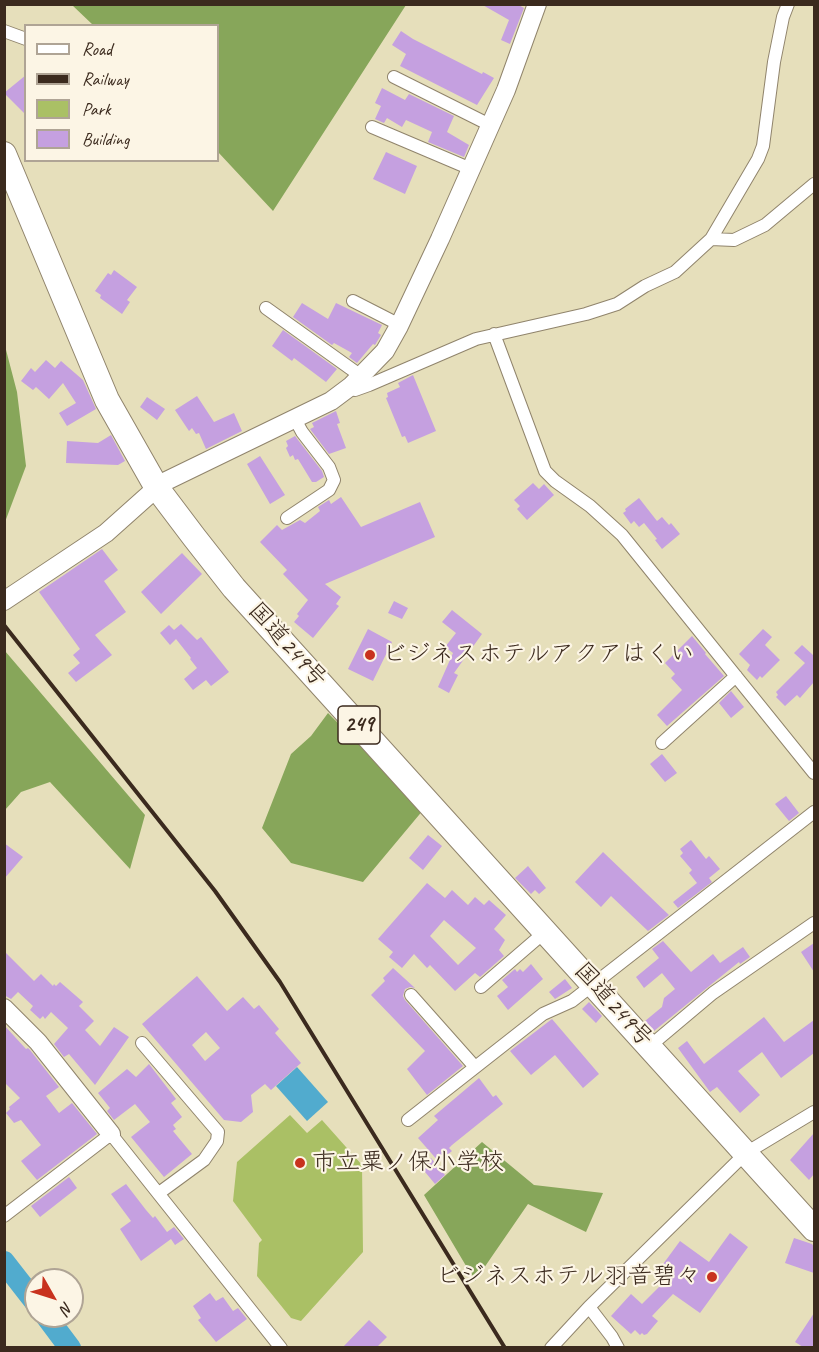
<!DOCTYPE html>
<meta charset="utf-8">
<style>
body{margin:0}
#map{position:relative;width:819px;height:1352px;overflow:hidden;background:#e6dfbb;font-family:Caveat,sans-serif}
canvas{display:block}
.frame{position:absolute;inset:0;border:6px solid #3b2a1e;pointer-events:none}
.legend{position:absolute;left:24px;top:24px;width:195px;height:138px;box-sizing:border-box;background:#fcf5e5;border:2px solid #afa495;margin:0;padding:8px 10px;list-style:none;font-size:18px;color:#3b2a1e}
.legend li{display:flex;align-items:center;gap:12px;height:30px}
.legend b{width:30px;border:2px solid #afa495}
.north{position:absolute;left:24px;top:1268px;width:60px;height:60px;box-sizing:border-box;background:#fcf5e5;border:2px solid #afa495;border-radius:50%;rotate:129deg;font-size:16px;font-weight:700;line-height:24px;text-align:center;color:#3b2a1e}
.north::after{content:'';display:block;margin:auto;width:21px;height:27px;background:#c8321e;clip-path:polygon(50% 0,100% 100%,50% 72%,0 100%)}
</style>
<div id="map">
<canvas width="819" height="1352"></canvas>
<div class="frame"></div>
<ul class="legend">
<li><b style="height:8px;background:#fff"></b>Road</li>
<li><b style="height:8px;background:#3b2a1e"></b>Railway</li>
<li><b style="height:16px;background:#aac065"></b>Park</li>
<li><b style="height:16px;background:#c5a0e0"></b>Building</li>
</ul>
<div class="north">N</div>
</div>
<script>
const g = document.querySelector('canvas').getContext('2d');
g.lineJoin = 'round';
function fillPath(path, color) { g.fillStyle = color; g.fill(path, 'evenodd'); }
const shape = rows => new Path2D(rows.map(r => 'M' + r).join(''));
function trace(path, color, width, dash) { g.strokeStyle = color; g.lineWidth = width; g.lineCap = dash ? 'butt' : 'round'; g.setLineDash(dash || []); g.stroke(path); }
function write(font, color, halo, rows, align = 'center') {
  g.font = font + ' Caveat,"Klee One",sans-serif'; g.lineWidth = 4.5; g.setLineDash([]); g.textBaseline = 'middle'; g.strokeStyle = halo; g.fillStyle = color; for (const [text, x, y, turn = 0] of rows) {
    g.save(); g.translate(x, y); g.rotate((+turn || 0) * Math.PI / 180); g.textAlign = isNaN(turn) ? turn : align; if (halo) g.strokeText(text, 0, 0); g.fillText(text, 0, 0); g.restore();
  }
}
const green = shape([
 [290,1115,307,1133,322,1120,362,1165,363,1252,301,1321,291,1318,257,1276,259,1243,262,1240,233,1201,237,1162]
]);
const forest = shape([
 [72,5,406,5,273,211,218,152,218,26,93,25],
 [5,346,17,392,26,466,5,522],
 [5,651,145,815,130,869,50,782,21,792,5,810],
 [328,713,424,809,363,882,291,863,262,828,291,754,311,736],
 [482,1142,534,1185,603,1193,586,1232,528,1204,475,1281,424,1195]
]);
const water = shape([
 [297,1067,328,1102,307,1121,276,1086]
]);
const river = shape([
 [4,1262,36,1303],
 [46,1316,70,1348]
]);
const building = shape([
 [481,4,517,4,524,8,510,44,501,40,509,20],
 [401,31,413,39,482,74,483,72,494,78,477,105,400,66,406,54,392,45],
 [26,75,26,115,4,93],
 [382,88,405,100,409,94,454,116,447,132,469,145,464,157,428,142,432,132,406,120,402,127,387,118,384,123,375,119,381,106,375,103],
 [386,152,417,166,405,194,373,179],
 [114,270,137,287,127,300,130,302,122,314,100,298,101,295,95,291,108,273,111,275],
 [302,303,328,319,336,303,382,325,378,333,381,335,375,345,373,344,357,363,349,357,352,353,334,343,332,345,293,317],
 [283,330,337,369,326,382,294,358,292,361,272,346],
 [46,360,55,368,61,361,83,380,96,409,67,426,59,413,76,403,63,383,49,399,36,387,33,390,21,381,31,368,35,372],
 [413,375,436,431,408,443,405,436,402,437,386,398,388,397,387,393,400,387,398,383],
 [197,396,214,422,234,413,242,431,206,449,199,433,196,434,192,428,189,431,175,410],
 [147,397,165,409,157,420,140,407],
 [336,411,340,423,337,424,346,448,329,454,310,429,314,427,312,423],
 [111,435,125,461,118,465,66,463,67,441,98,443],
 [295,436,322,471,324,477,316,482,312,482,298,459,295,460,293,455,290,457,286,448,288,446,286,441],
 [260,456,285,495,270,504,247,464],
 [533,483,539,489,544,484,554,495,527,520,517,509,520,506,514,500],
 [341,497,361,527,420,502,435,537,325,584,341,597,336,604,339,606,313,638,294,622,299,616,297,614,308,600,283,574,287,570,260,542,277,525,282,530,300,520,305,523,320,511,318,507,329,500,331,504],
 [639,498,657,521,662,517,669,525,671,523,680,534,662,549,655,540,657,539,644,523,639,527,634,521,631,524,623,513,626,511,625,509],
 [102,549,118,570,104,581,126,612,95,635,112,655,76,682,68,673,80,663,73,655,80,649,39,592],
 [182,553,202,574,161,614,141,592],
 [394,601,408,608,402,619,388,613],
 [452,610,482,634,454,673,458,675,449,693,438,687,453,653,445,647,456,633,442,622],
 [181,624,197,640,201,637,229,672,211,686,206,680,193,690,184,679,197,668,190,659,191,658,176,639,170,645,160,633,169,625,174,630],
 [368,629,392,642,373,681,348,669],
 [763,629,772,637,765,645,780,660,762,678,760,676,757,680,747,670,750,665,739,654],
 [692,636,706,653,705,654,724,676,667,726,657,715,682,690,671,678,675,674,665,663],
 [802,645,813,655,814,653,814,682,800,698,797,695,785,706,776,697,778,695,776,692,805,663,794,653],
 [731,691,744,707,731,718,719,703],
 [662,754,677,773,665,782,650,764],
 [786,796,799,813,789,821,775,804],
 [428,835,442,846,423,870,409,858],
 [691,840,706,859,709,856,720,869,709,878,712,882,678,908,673,902,697,883,689,873,692,870,680,856,683,853,680,849],
 [4,843,23,857,4,879],
 [603,852,669,915,648,931,611,896,601,907,575,882],
 [528,866,546,888,539,894,535,890,531,894,515,878],
 [427,883,445,898,452,890,468,905,475,897,484,905,489,900,506,915,494,929,505,940,499,950,504,956,480,977,475,973,455,991,430,965,427,968,414,954,402,968,389,957,393,952,378,939],
 [444,920,476,948,458,965,430,936],
 [663,941,691,972,713,954,720,963,743,947,750,957,740,964,739,962,708,987,654,1031,645,1021,662,1007,664,998,675,989,662,973,644,988,636,977,659,958,652,949],
 [814,943,814,972,801,952],
 [4,951,34,981,41,974,53,986,54,984,56,986,60,982,83,1002,79,1006,94,1021,85,1030,100,1046,114,1027,129,1037,95,1085,69,1054,64,1057,54,1044,68,1028,51,1012,45,1019,43,1016,40,1019,30,1010,33,1006,18,992,11,999,4,995],
 [531,964,543,979,508,1010,497,996,508,987,502,980,515,969,517,972,520,969,523,972],
 [393,968,415,988,410,987,405,989,403,996,405,1000,463,1066,427,1095,407,1069,425,1051,371,995,385,981,383,978],
 [197,976,227,1011,243,997,254,1009,259,1005,279,1029,275,1033,301,1063,271,1090,265,1084,251,1095,253,1112,241,1122,224,1120,142,1024],
 [206,1032,220,1048,205,1061,192,1045],
 [565,979,572,988,555,999,549,992],
 [589,1002,602,1016,596,1023,582,1009],
 [764,1017,784,1042,814,1020,814,1053,781,1078,762,1052,738,1071,760,1095,740,1113,717,1087,710,1092,678,1048,687,1041,704,1064],
 [552,1019,599,1074,583,1088,555,1055,531,1075,510,1051],
 [4,1025,26,1049,28,1048,30,1050,59,1087,46,1096,59,1113,72,1103,97,1134,37,1180,21,1161,41,1145,21,1120,14,1123,6,1113,10,1109,9,1107,20,1098,4,1082],
 [149,1064,176,1099,171,1103,182,1117,173,1125,176,1129,173,1131,192,1154,164,1177,131,1137,150,1122,135,1104,114,1120,107,1111,110,1108,98,1093,127,1069,136,1077],
 [479,1078,493,1097,496,1095,503,1104,452,1145,449,1148,452,1151,439,1162,418,1138,438,1120,434,1116],
 [814,1133,814,1174,809,1180,790,1160],
 [431,1158,445,1175,435,1184,421,1167],
 [69,1177,77,1188,40,1217,31,1206],
 [126,1184,146,1210,153,1218,155,1216,167,1232,174,1227,184,1239,175,1245,171,1239,141,1261,120,1229,131,1221,111,1194],
 [730,1233,748,1247,700,1313,673,1294,652,1316,658,1321,647,1334,644,1335,642,1333,640,1335,635,1330,631,1334,611,1316,631,1294,642,1304,668,1278,658,1271,680,1241,709,1262],
 [794,1238,812,1244,814,1247,814,1273,785,1263],
 [210,1293,216,1301,223,1297,233,1311,238,1308,247,1319,216,1342,198,1320,201,1318,193,1306],
 [814,1313,814,1347,803,1347,795,1342],
 [369,1320,387,1337,377,1347,343,1347]
]);
const street = shape([
 [4,31,26,39],
 [394,77,490,125],
 [372,127,471,169],
 [711,239,734,240,765,225,814,184],
 [353,301,400,325],
 [266,308,361,376],
 [494,334,545,471,555,481,590,506,622,535,814,773],
 [351,386,355,390,369,385,476,339,586,314,617,304,645,286,675,272,711,239,758,159,763,146,774,62,783,17,788,4],
 [287,518,329,490,334,480,329,467,302,432,295,419],
 [662,743,736,676],
 [481,987,546,931],
 [411,995,475,1067],
 [142,1043,218,1132,217,1141,204,1160,159,1193],
 [650,1046,713,993,814,923],
 [408,1120,543,1014,572,1001,814,812],
 [4,1216,111,1134,281,1348],
 [589,1307,612,1337,618,1348],
 [551,1348,589,1307,746,1153,814,1112]
]);
const secondary = shape([
 [4,601,106,533,162,483,331,401,351,386,385,351,399,326,440,239,506,90,537,4],
 [4,1008,38,1042,111,1134]
]);
const highway = shape([
 [4,154,107,400,157,488,194,537,234,588,814,1229]
]);
const rail = shape([
 [4,625,215,891,280,982,505,1348]
]);
const markers = [
 [370,655,6,"#c8321e"],
 [300,1163,6,"#c8321e"],
 [712,1277,6,"#c8321e"]
];
const shields = [
 [359,725,42]
];
const shieldNames = [
 ["249",359,725]
];
const streetNames = [
 ["国道249号",287,645,48],
 ["国道249号",613,1005,48]
];
const poiNames = [
 ["ビジネスホテルアクアはくい",382,655],
 ["市立粟ノ保小学校",312,1163],
 ["ビジネスホテル羽音碧々",700,1277,"right"]
];
fillPath(green, '#aac065');
fillPath(forest, '#87a65a');
fillPath(water, '#51abce');
trace(river, '#51abce', 22);
fillPath(building, '#c5a0e0');
trace(street, '#90846c', 14);
trace(secondary, '#90846c', 20);
trace(highway, '#90846c', 26);
trace(street, '#fff', 12);
trace(secondary, '#fff', 18);
trace(highway, '#fff', 24);
trace(rail, '#3b2a1e', 4);
for (const [x, y, r, color] of markers) { const dot = new Path2D(); dot.arc(x, y, r, 0, 2 * Math.PI); g.fillStyle = color; g.fill(dot); trace(dot, '#fcf5e5', 2); }
for (const [x, y, w] of shields) { const box = new Path2D(); box.roundRect(x - w / 2, y - 19, w, 38, 4.5); g.fillStyle = '#fcf5e5'; g.fill(box); trace(box, '#3b2a1e', 1.5); }
write('bold 22px', '#3b2a1e', null, shieldNames);
write('24px', '#3b2a1e', '#fcf5e5', streetNames);
write('24px', '#3b2a1e', '#fcf5e5', poiNames, 'left');
</script>
